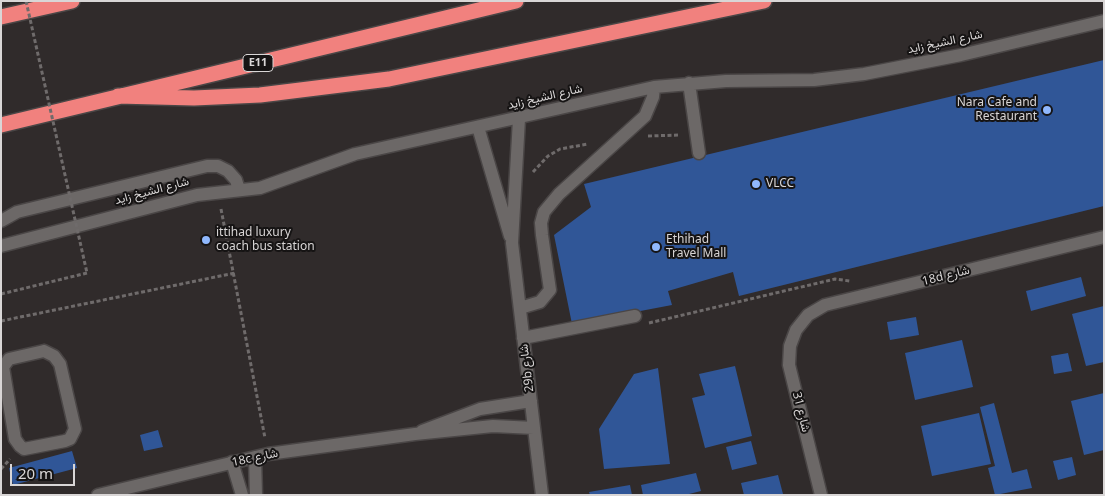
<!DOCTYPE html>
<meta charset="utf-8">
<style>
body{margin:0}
#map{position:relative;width:1105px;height:496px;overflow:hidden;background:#302b2b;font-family:"Noto Sans",sans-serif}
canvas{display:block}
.frame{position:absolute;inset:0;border:2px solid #d9d6d6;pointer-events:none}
.scale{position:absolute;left:10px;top:464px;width:65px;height:22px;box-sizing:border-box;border:2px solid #d9d6d6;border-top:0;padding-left:6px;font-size:15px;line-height:18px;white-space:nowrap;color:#d9d6d6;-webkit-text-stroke:4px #161414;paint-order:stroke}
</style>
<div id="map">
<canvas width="1105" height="496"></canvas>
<div class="frame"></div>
<div class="scale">20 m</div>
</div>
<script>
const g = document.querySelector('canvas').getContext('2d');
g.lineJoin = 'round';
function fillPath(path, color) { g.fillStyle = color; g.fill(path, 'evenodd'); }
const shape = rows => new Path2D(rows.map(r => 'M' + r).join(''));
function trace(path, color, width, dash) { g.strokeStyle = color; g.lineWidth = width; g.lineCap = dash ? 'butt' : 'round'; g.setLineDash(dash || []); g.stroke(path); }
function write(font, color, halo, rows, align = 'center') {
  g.font = font + ' "Noto Sans",Vazirmatn,sans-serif'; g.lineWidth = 4; g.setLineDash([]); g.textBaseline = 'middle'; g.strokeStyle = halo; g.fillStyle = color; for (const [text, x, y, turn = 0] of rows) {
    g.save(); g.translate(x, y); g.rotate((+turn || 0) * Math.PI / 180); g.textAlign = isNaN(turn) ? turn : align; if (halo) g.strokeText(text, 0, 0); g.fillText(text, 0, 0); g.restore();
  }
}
const building = shape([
 [1104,60,1104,206,739,296,733,272,668,291,672,305,572,324,554,235,591,207,584,184],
 [1081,277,1086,296,1031,311,1026,291],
 [1104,306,1104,362,1086,366,1072,314],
 [916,317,919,335,890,340,887,322],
 [962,340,973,387,915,400,905,353],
 [1068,353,1072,371,1054,374,1051,356],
 [735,366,752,436,705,448,692,398,705,395,699,374],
 [658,368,670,464,604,469,599,429,634,374],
 [1104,393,1104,450,1084,455,1071,401],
 [994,403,1012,473,1027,469,1032,488,995,495,988,468,995,466,980,407],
 [979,413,991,464,932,476,921,426],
 [158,430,163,447,144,451,140,435],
 [751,441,757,464,732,470,726,447],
 [72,451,77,468,13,485,9,468],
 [1072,457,1076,475,1058,480,1053,461],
 [696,473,701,491,685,495,643,495,641,485],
 [778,475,783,494,744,495,741,483],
 [630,485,632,495,590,495,589,492]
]);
const path = shape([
 [648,136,680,135],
 [533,172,548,156,560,149,588,144],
 [221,209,265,438],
 [1,294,87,273],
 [1,321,235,273],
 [649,323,835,279,850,281],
 [1,469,10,459]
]);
const minor = shape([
 [689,83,699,153],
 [519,119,512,243,542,495],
 [478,127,510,236],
 [1,221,17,212,207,166,218,166,228,171,236,180,239,190],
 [1,246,197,195,260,188,355,154,654,87,726,81,814,80,864,74,961,55,1104,21],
 [520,308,540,302,550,290,542,235,541,223,544,212,559,194,645,116,653,97,654,87],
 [523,338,635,316],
 [44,351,54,356,60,364,75,429,70,439,65,441,24,449,20,446,15,439,3,367,9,359,44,351],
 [422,431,480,409,531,401],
 [255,457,256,495],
 [232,462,242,495],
 [98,495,268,454,415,434,493,426,534,428],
 [821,495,789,365,790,346,796,330,808,315,825,305,1104,237]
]);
const highway = shape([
 [1,17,72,1],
 [118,96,194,98,260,95,389,79,764,1],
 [1,125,516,1]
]);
const pathBridge = shape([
 [26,1,87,273]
]);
const markers = [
 [1047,110,5,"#90b8fd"],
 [756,184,5,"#90b8fd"],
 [206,240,5,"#90b8fd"],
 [656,247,5,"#90b8fd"]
];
const shields = [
 [258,63,30]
];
const shieldNames = [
 ["E11",258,63]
];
const streetNames = [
 ["شارع الشيخ زايد",945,42,-12],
 ["شارع الشيخ زايد",545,97,-13],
 ["شارع الشيخ زايد",152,191,-15],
 ["18d شارع",946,276,-14],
 ["29b شارع",527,368,-97],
 ["شارع 31",801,412,76],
 ["18c شارع",255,458,-12]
];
const poiNames = [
 ["Nara Cafe and",1037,103,"right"],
 ["Restaurant",1037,117,"right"],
 ["VLCC",766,184],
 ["ittihad luxury",216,233],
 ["coach bus station",216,247],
 ["Ethihad",666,240],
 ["Travel Mall",666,254]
];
fillPath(building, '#305697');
trace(minor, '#4a4646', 15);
trace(highway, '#4a4646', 18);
trace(path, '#6f6b6b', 3, [4, 2.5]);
trace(minor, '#6c6867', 12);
trace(highway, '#f1817e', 15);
trace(pathBridge, '#6f6b6b', 3, [4, 2.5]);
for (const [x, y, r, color] of markers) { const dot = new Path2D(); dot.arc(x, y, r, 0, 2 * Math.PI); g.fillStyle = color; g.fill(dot); trace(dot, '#161414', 2); }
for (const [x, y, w] of shields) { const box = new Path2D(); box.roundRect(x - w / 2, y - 8.5, w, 17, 4); g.fillStyle = '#161414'; g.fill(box); trace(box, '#d9d6d6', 1); }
write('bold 11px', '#d9d6d6', null, shieldNames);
write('12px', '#d9d6d6', '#161414', streetNames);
write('12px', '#d9d6d6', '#161414', poiNames, 'left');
</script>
